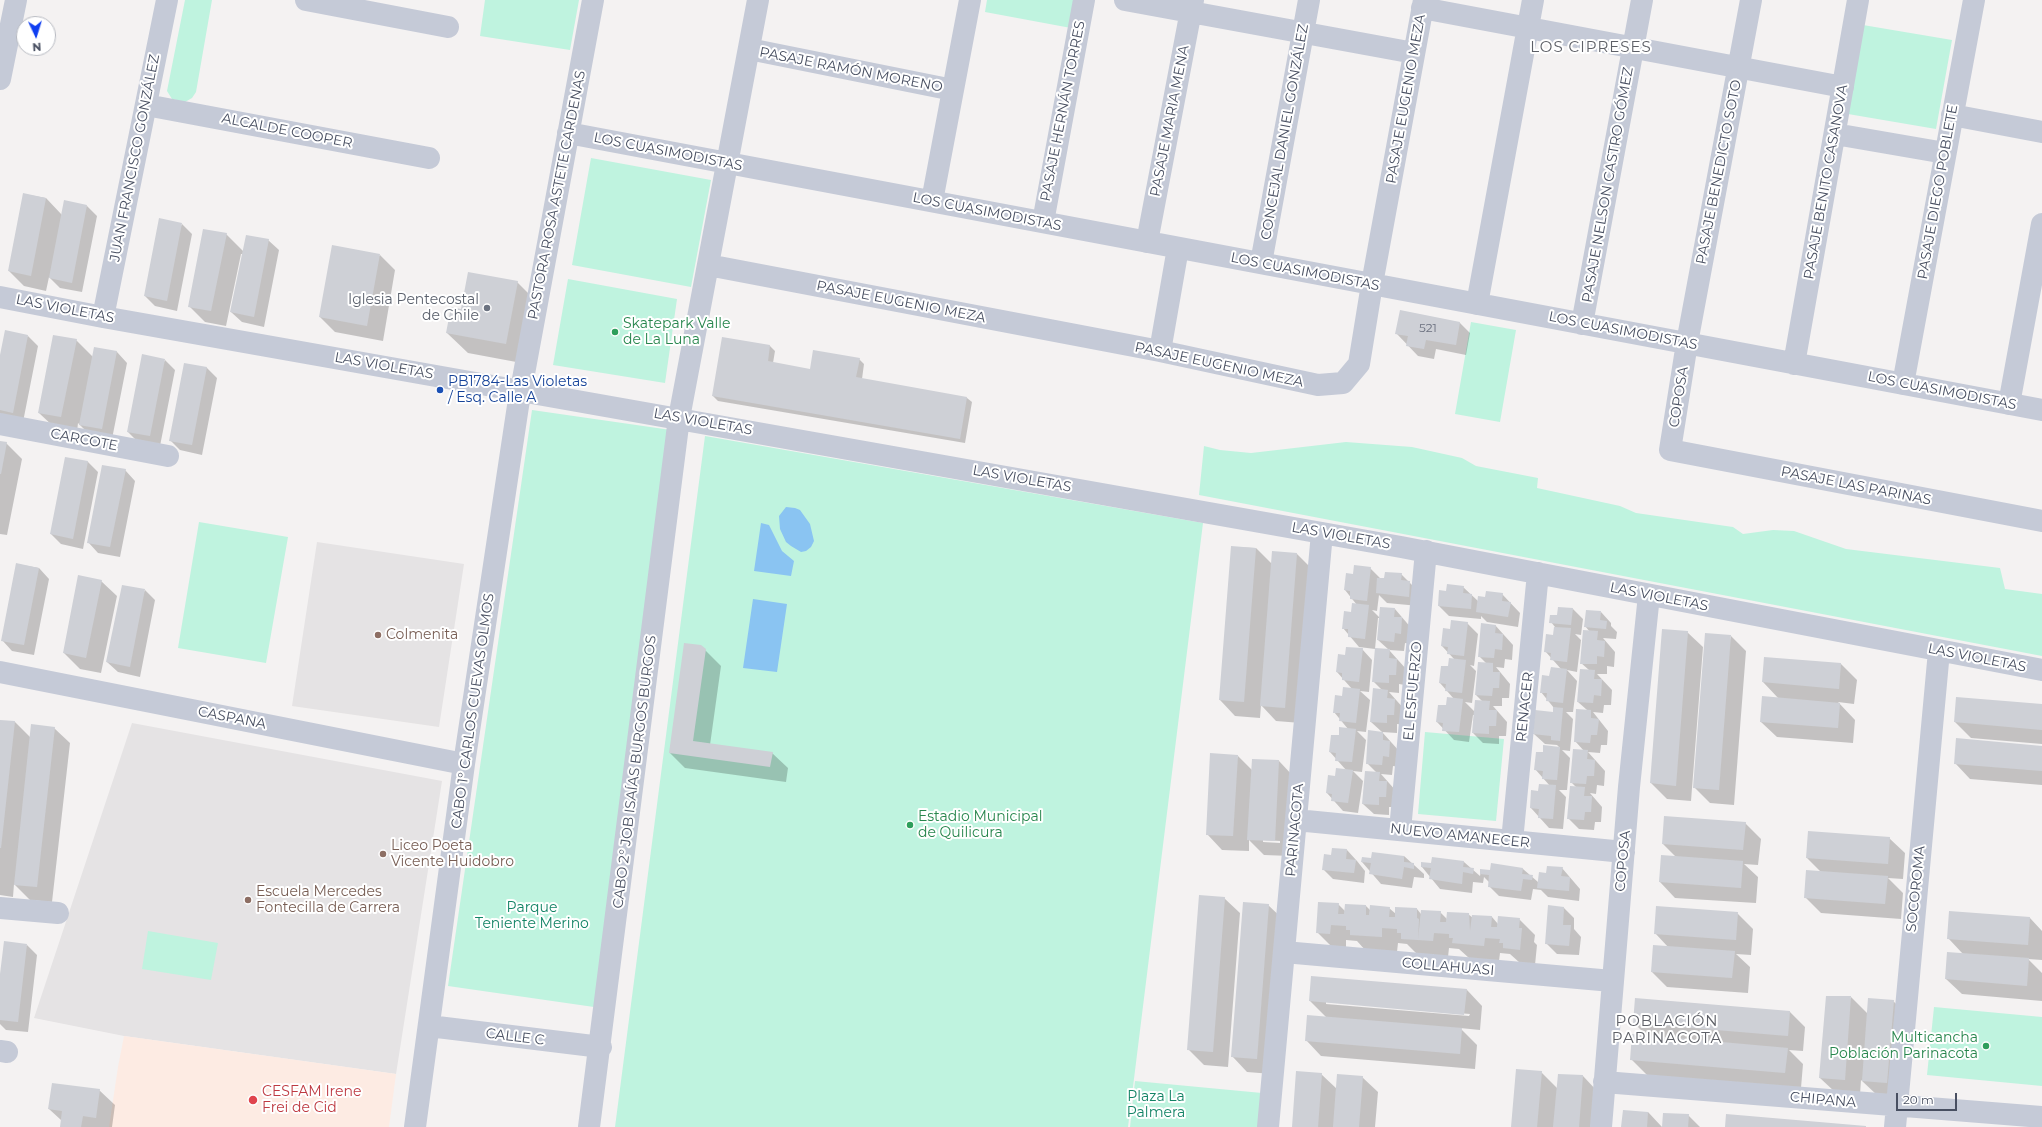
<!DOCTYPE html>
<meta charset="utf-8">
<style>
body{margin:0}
#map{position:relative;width:2042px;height:1127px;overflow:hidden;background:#f4f2f2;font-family:Montserrat,sans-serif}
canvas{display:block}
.north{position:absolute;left:16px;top:16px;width:40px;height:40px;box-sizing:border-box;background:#fff;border:1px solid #b6b9c0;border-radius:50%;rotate:176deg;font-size:11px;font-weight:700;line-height:16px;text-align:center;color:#484f61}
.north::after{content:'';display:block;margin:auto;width:14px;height:18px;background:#0f3ef1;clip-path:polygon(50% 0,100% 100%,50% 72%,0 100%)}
.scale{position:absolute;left:1896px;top:1093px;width:61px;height:18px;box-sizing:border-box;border:2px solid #484f61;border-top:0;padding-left:5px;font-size:12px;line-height:14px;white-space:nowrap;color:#484f61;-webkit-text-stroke:3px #fff;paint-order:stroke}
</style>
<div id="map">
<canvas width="2042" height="1127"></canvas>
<div class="north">N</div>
<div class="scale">20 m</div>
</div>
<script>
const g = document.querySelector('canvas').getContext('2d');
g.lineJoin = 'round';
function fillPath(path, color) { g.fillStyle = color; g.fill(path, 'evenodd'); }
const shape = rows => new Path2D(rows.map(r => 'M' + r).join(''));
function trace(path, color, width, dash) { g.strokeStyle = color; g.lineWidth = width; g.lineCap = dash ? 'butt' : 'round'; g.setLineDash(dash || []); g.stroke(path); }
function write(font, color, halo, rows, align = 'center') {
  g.font = font + ' Montserrat,sans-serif'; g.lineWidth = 4; g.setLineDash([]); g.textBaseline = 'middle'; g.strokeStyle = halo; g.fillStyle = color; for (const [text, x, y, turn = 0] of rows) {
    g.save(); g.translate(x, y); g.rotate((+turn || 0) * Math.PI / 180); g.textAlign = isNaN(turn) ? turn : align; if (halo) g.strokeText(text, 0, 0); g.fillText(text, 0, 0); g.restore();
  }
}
const education = shape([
 [317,542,464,564,439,727,292,706],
 [132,723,442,781,396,1074,124,1036,34,1018]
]);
const medical = shape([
 [124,1036,396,1074,389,1127,109,1127,118,1067]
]);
const green = shape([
 [185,0,212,0,196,92,192,98,185,102,172,99,167,91],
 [485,0,579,0,570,50,480,36],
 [987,0,1077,0,1071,28,985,12],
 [1863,25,1952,40,1936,129,1848,114],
 [591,158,711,180,691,287,572,265],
 [568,279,677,299,665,383,553,365],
 [1471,322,1516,330,1500,422,1455,414],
 [532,410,671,430,594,1007,448,986],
 [705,436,1203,523,1128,1127,615,1127],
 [1346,442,1412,447,1462,458,1476,466,1538,478,1537,488,1620,506,1636,513,1733,527,1743,534,1773,530,1794,531,1846,549,2000,568,2005,589,2042,594,2042,656,1199,495,1204,446,1220,450,1251,453],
 [199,522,288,537,266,663,178,648],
 [1425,732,1504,739,1496,821,1418,814],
 [148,931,218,943,211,980,142,969],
 [1934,1007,2042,1017,2042,1086,1927,1075],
 [1135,1081,1262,1093,1259,1127,1130,1127]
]);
const water = shape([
 [786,507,795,508,800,510,810,524,814,541,811,547,806,551,801,552,791,546,786,542,780,529,779,516],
 [761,523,769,525,782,551,794,561,791,576,754,571],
 [753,599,787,604,777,672,743,668]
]);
const shadow = shape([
 [24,194,46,198,62,215,87,206,97,216,82,292,60,288,49,277,46,291,24,286,9,271],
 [182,224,192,234,177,311,155,306,145,296],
 [226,234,243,251,268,240,279,250,264,327,242,322,231,312,243,254,241,254,226,326,205,322,189,306],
 [380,255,395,270,383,341,335,332,320,317],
 [517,282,538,303,527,364,468,353,447,333,462,310],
 [1460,323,1470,333,1466,355,1436,349,1434,359,1418,356,1397,334],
 [28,336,38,346,23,422,0,417,0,360],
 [723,338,770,346,775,351,773,363,811,370,859,359,864,364,862,379,967,398,972,402,965,443,718,401,713,396],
 [76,340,93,357,95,348,117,352,127,363,112,439,90,435,78,423,77,432,55,428,39,413],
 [165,360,175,370,160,446,138,442,128,432],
 [185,364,207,368,217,378,202,455,180,450,170,440],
 [0,442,6,443,22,459,7,535,0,534],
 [66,458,88,462,98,472,83,549,61,544,51,534],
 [125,470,135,481,120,557,98,553,88,542],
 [1232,547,1256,548,1272,564,1273,552,1297,554,1313,570,1301,723,1276,721,1261,705,1260,718,1235,716,1220,700],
 [17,564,39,568,49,579,34,655,12,651,2,640],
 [1370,568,1381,579,1401,574,1420,593,1419,606,1387,603,1379,595,1377,611,1372,610,1380,618,1395,609,1412,629,1411,644,1405,643,1404,651,1389,650,1407,670,1405,685,1399,684,1399,693,1389,692,1405,710,1404,725,1397,724,1397,733,1382,732,1400,752,1399,767,1393,766,1392,775,1381,774,1397,792,1396,807,1389,807,1389,815,1374,814,1363,804,1376,772,1367,763,1382,732,1371,722,1382,690,1373,681,1389,650,1378,640,1380,618,1378,618,1375,649,1359,647,1343,628,1357,605,1345,590,1354,575],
 [101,581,117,596,101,673,80,669,64,653],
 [1463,587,1478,601,1502,594,1520,613,1518,627,1487,622,1481,616,1481,619,1449,616,1439,606,1447,592],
 [145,590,155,600,140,677,118,672,107,662],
 [1573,609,1583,619,1581,635,1575,634,1581,640,1577,672,1567,670,1577,681,1573,712,1566,712,1573,719,1570,751,1562,750,1570,758,1567,790,1559,790,1566,797,1563,829,1549,828,1531,808,1539,792,1550,786,1535,769,1543,754,1560,748,1557,745,1545,744,1534,734,1554,713,1554,708,1541,692,1550,677,1561,669,1545,651,1554,636,1555,627,1551,622],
 [1601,612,1611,623,1611,626,1617,632,1616,639,1603,638,1615,652,1614,667,1607,666,1607,674,1597,674,1612,690,1611,705,1604,705,1603,713,1593,712,1608,731,1607,745,1601,745,1600,753,1588,752,1605,771,1604,786,1597,785,1596,794,1590,793,1602,807,1601,822,1595,822,1594,830,1579,829,1569,819,1576,787,1571,782,1584,751,1575,741,1587,710,1578,702,1589,670,1581,663,1590,632,1585,626],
 [1467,623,1478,634,1474,666,1470,665,1476,671,1472,703,1465,702,1475,712,1483,702,1476,695,1486,663,1479,656,1495,625,1513,645,1512,660,1505,659,1504,668,1496,667,1510,684,1509,698,1502,698,1502,706,1493,706,1507,722,1506,736,1499,736,1499,744,1483,743,1473,733,1474,715,1473,715,1469,742,1454,740,1437,722,1454,699,1440,683,1454,659,1442,646,1451,630],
 [1687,632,1703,647,1691,801,1667,799,1651,783],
 [1731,636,1746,651,1734,805,1710,803,1694,787],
 [1362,649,1372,660,1369,692,1360,691,1370,700,1366,732,1357,731,1366,740,1362,772,1353,771,1363,781,1358,813,1343,811,1327,793,1336,777,1346,770,1330,752,1339,737,1348,729,1334,712,1343,697,1352,689,1337,672,1346,656],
 [705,650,721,666,710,745,772,753,788,768,786,782,685,768,670,753],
 [1765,658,1841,664,1857,680,1854,704,1838,702,1855,720,1853,743,1777,737,1761,722,1779,699,1763,682],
 [2042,705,2042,744,1971,738,1955,722],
 [0,721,15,722,31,738,54,728,70,743,52,902,30,900,14,884,13,897,0,895],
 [2042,747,2042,785,1970,779,1955,763],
 [1238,756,1252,770,1279,761,1294,777,1290,856,1264,855,1249,840,1249,851,1222,850,1207,834],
 [1263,840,1280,841,1280,843,1263,842],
 [1745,823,1761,839,1758,865,1744,864,1758,877,1756,903,1675,898,1660,882,1676,857,1663,844],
 [1889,838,1905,853,1903,879,1888,878,1903,893,1901,919,1821,913,1805,897,1821,872,1807,858],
 [1333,849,1347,850,1357,861,1365,871,1364,883,1333,879,1323,869,1332,856],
 [1404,856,1424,874,1424,878,1414,877,1412,888,1381,884,1362,862],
 [1464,862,1480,876,1481,870,1491,871,1523,869,1538,882,1547,874,1562,868,1580,889,1579,901,1548,897,1541,890,1533,889,1531,900,1499,896,1489,886,1490,883,1484,877,1483,883,1473,882,1472,893,1440,889,1422,867],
 [1224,898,1240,913,1228,1067,1204,1065,1188,1049],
 [1338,904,1345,911,1366,906,1370,910,1389,908,1396,914,1417,909,1421,914,1440,912,1447,919,1468,914,1473,918,1492,917,1498,924,1519,919,1535,935,1534,942,1537,945,1535,965,1520,963,1510,954,1500,953,1499,961,1469,958,1459,949,1449,948,1448,957,1435,956,1433,954,1433,955,1417,954,1407,944,1398,943,1397,952,1366,951,1357,941,1346,940,1346,949,1333,948,1317,932],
 [1268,905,1284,920,1272,1074,1247,1072,1232,1056],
 [1549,907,1564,908,1574,918,1574,929,1581,937,1579,955,1557,954,1546,943],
 [1737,913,1753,929,1751,955,1736,954,1750,967,1748,993,1667,987,1652,972,1668,947,1655,933],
 [2030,918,2042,931,2042,960,2028,959,2042,973,2042,1001,1962,994,1946,979,1963,954,1948,938],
 [27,945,37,955,28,1032,6,1030,0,1024,0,982],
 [1467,990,1482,1006,1480,1030,1460,1028,1477,1045,1475,1069,1321,1056,1306,1040,1327,1018,1310,1001],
 [1326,1002,1470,1014,1469,1016,1326,1004],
 [1851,997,1868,1014,1893,1001,1909,1016,1903,1098,1878,1096,1861,1080,1860,1095,1836,1093,1820,1078],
 [1790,1012,1805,1027,1803,1051,1789,1050,1803,1064,1801,1088,1647,1075,1631,1059,1648,1037,1634,1023],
 [1541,1072,1557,1088,1583,1076,1598,1092,1595,1127,1512,1127],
 [1321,1074,1337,1089,1362,1077,1378,1092,1375,1127,1293,1127],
 [99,1090,115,1105,112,1127,61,1127,61,1120,49,1109],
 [1648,1112,1662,1127,1622,1127],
 [1688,1115,1700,1127,1663,1127]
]);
const building = shape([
 [23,193,46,198,31,276,8,271],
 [64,200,87,205,72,283,49,278],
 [159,218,182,223,167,301,144,296],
 [203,229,227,233,211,311,188,307],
 [246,235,269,239,254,317,230,312],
 [332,245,380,254,367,326,319,317],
 [468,272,518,281,506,344,446,333,451,307,461,309],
 [1400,310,1460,322,1456,345,1426,340,1424,349,1406,346,1408,336,1395,334],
 [5,330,28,335,13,413,0,410,0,355],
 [53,335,77,339,61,417,38,413],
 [722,337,770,345,768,361,810,369,813,350,860,358,856,377,967,397,960,439,712,396],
 [94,347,117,351,102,429,79,425],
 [142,354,165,359,150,436,127,432],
 [184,363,207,367,192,445,169,441],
 [0,441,7,442,1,474,0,474],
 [65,457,88,461,73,539,50,534],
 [102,465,126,469,110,547,87,543],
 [1231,546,1256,548,1244,702,1219,700],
 [1272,551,1297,553,1285,708,1260,706],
 [16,563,39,568,24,645,1,641],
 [1354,565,1371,567,1367,601,1350,599,1350,591,1344,590,1346,573,1353,574],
 [1385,572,1402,573,1401,580,1410,581,1409,597,1376,593,1377,578,1384,578],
 [78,575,102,580,86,658,63,653],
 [1447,584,1464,586,1463,593,1472,594,1471,609,1438,606,1439,590,1446,591],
 [122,585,145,589,130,667,106,662],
 [1486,591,1503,593,1502,601,1511,602,1508,617,1476,612,1478,596,1485,597],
 [1352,603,1369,605,1365,639,1348,637,1348,629,1342,629,1344,611,1351,612],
 [1380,607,1395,608,1394,617,1402,617,1401,634,1395,633,1394,642,1377,640],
 [1558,607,1573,608,1571,625,1549,623,1550,615,1557,615],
 [1586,610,1601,611,1600,620,1607,621,1606,629,1584,627],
 [1451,620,1468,622,1464,656,1447,654,1448,647,1441,646,1443,628,1450,629],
 [1481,623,1496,625,1495,633,1503,634,1502,650,1495,649,1494,658,1478,657],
 [1554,627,1571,628,1567,662,1550,660,1551,653,1544,652,1546,634,1553,635],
 [1662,629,1688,631,1676,786,1650,783],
 [1583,630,1598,631,1597,640,1605,641,1604,657,1597,656,1597,664,1580,664],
 [1705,633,1731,635,1719,790,1693,788],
 [684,643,701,645,706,649,693,741,773,752,770,767,669,753],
 [1346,647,1363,648,1359,682,1342,680,1342,673,1336,672,1338,654,1345,655],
 [1375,648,1390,649,1389,658,1397,659,1396,675,1389,675,1389,683,1372,682],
 [1764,657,1841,663,1839,689,1762,682],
 [1449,658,1466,660,1462,693,1445,691,1446,684,1439,683,1441,666,1448,666],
 [1478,662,1493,663,1493,672,1500,672,1499,688,1493,688,1492,696,1475,695],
 [1551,667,1567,669,1563,703,1546,701,1547,693,1540,693,1542,675,1549,676],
 [1580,669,1595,670,1594,679,1602,679,1601,696,1594,695,1593,703,1577,702],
 [1343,687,1360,689,1356,723,1339,721,1340,713,1333,713,1335,695,1342,696],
 [1373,688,1388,690,1387,698,1395,699,1394,715,1387,715,1387,723,1370,722],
 [1762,696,1840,703,1838,728,1760,722],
 [1447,697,1463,699,1459,732,1442,731,1443,723,1436,722,1438,705,1446,705],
 [1956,697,2042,704,2042,730,1954,722],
 [1475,700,1490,701,1489,710,1497,710,1496,726,1489,726,1489,734,1472,733],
 [1553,707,1563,708,1560,741,1551,740,1551,736,1533,734,1535,710,1553,712],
 [1576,709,1591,710,1591,718,1599,719,1597,735,1591,735,1590,743,1574,742],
 [0,720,15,721,1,848,0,848],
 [31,724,55,727,37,887,14,885],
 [1339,727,1356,729,1352,762,1335,761,1336,753,1329,752,1331,735,1339,735],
 [1368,730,1383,732,1383,740,1390,741,1389,757,1383,756,1382,765,1366,764],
 [1956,738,2042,746,2042,771,1954,764],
 [1543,745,1560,747,1557,780,1542,779,1543,771,1534,770,1536,752,1543,752],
 [1573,749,1588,750,1587,759,1595,760,1594,776,1587,776,1586,784,1570,783],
 [1210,753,1238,755,1233,836,1206,835],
 [1252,759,1279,760,1275,841,1247,840],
 [1336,768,1353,770,1348,803,1331,801,1332,794,1326,793,1328,775,1335,776],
 [1365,771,1380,772,1379,781,1387,781,1386,797,1379,797,1379,805,1362,804],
 [1539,784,1556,785,1553,819,1538,818,1539,809,1530,808,1531,790,1538,791],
 [1570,786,1585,787,1584,796,1592,796,1591,812,1585,812,1584,820,1567,819],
 [1664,816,1746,822,1743,850,1662,844],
 [1808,831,1890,837,1888,864,1806,858],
 [1332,848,1347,849,1346,859,1356,860,1354,873,1322,870,1324,854,1331,855],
 [1372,852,1404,856,1404,862,1414,863,1414,869,1404,867,1402,879,1369,874,1371,863,1361,862,1362,857,1371,858],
 [1661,855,1743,861,1741,888,1659,882],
 [1432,857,1464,861,1463,867,1474,868,1473,874,1463,872,1462,884,1429,879,1431,868,1421,867,1421,862,1431,863],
 [1491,863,1523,868,1522,874,1533,875,1532,880,1523,879,1521,891,1488,887,1489,875,1480,874,1480,869,1490,870],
 [1547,866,1563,867,1561,876,1570,877,1569,891,1537,888,1539,872,1546,873],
 [1806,870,1888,876,1885,904,1804,898],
 [1199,895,1225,897,1213,1052,1187,1050],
 [1243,902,1269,904,1257,1059,1231,1057],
 [1318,902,1339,903,1338,914,1344,914,1345,904,1366,905,1366,915,1369,915,1370,905,1390,907,1389,917,1395,917,1395,907,1417,908,1417,918,1419,919,1418,940,1401,939,1401,933,1397,933,1397,929,1382,928,1382,937,1350,935,1350,930,1346,930,1346,926,1331,925,1330,934,1316,933],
 [1548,905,1564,907,1563,925,1571,925,1569,946,1545,944],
 [1656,906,1738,912,1736,940,1654,934],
 [1421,910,1441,911,1440,922,1446,922,1447,912,1469,913,1470,931,1472,915,1492,916,1491,927,1497,927,1498,916,1520,918,1519,928,1522,928,1520,950,1503,948,1503,943,1499,943,1500,939,1485,938,1484,946,1452,943,1453,938,1449,938,1449,934,1434,933,1433,941,1418,940],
 [1949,911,2030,917,2028,945,1947,939],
 [4,941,27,944,18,1022,0,1020,0,974],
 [1653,945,1735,951,1732,978,1651,972],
 [1947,952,2029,958,2027,986,1945,979],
 [1311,976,1467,989,1464,1015,1309,1001],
 [1826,996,1851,996,1845,1080,1819,1078],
 [1635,998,1790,1011,1788,1036,1633,1023],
 [1868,998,1894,1000,1887,1083,1862,1081],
 [1307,1015,1462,1028,1460,1054,1305,1041],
 [1632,1034,1788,1048,1785,1073,1630,1060],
 [1516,1069,1542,1071,1537,1127,1511,1127],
 [1296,1071,1322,1073,1318,1127,1292,1127],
 [1337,1074,1363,1076,1359,1127,1333,1127],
 [1558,1074,1583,1075,1579,1127,1553,1127],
 [52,1083,100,1089,96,1118,83,1116,81,1127,60,1127,62,1111,48,1109],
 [1623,1110,1648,1112,1647,1127,1621,1127],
 [1663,1113,1689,1114,1688,1127,1662,1127],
 [1726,1114,1866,1126,1866,1127,1725,1127]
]);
const minor = shape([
 [306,0,448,27],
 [1125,0,1414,53],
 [1751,0,1687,343,1670,450,2042,521],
 [1422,8,1843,87],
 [749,49,953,90],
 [0,79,16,0],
 [146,105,429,158],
 [1952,115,2042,132],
 [568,133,2042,410],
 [1835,134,1945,153],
 [932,201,970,0],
 [1043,222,1084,0],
 [1147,242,1193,0],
 [1261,263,1309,0],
 [708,265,1160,351,1318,385,1343,383,1359,364,1372,284,1424,0],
 [0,297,103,317,1401,547,2042,670],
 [1477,304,1533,0],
 [103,317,167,0],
 [1582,324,1642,0],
 [1160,351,1178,248],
 [1794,364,1858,0],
 [1903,384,1974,0],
 [2009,404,2042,224],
 [0,424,168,456],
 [0,672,464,764],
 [1296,820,1624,852],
 [1400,830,1426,551],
 [1512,841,1538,573],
 [0,908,58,913],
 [1284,952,1612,981],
 [429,1026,601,1047],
 [0,1051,7,1052],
 [1604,1082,2042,1117],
 [415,1127,464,764,518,406,593,0],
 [589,1127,679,418,758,0],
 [1268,1127,1322,533],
 [1601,1127,1629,787,1649,595],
 [1895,1127,1939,651]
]);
const markers = [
 [487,308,4,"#6b7280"],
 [615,332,4,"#2e9e5b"],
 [440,390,4,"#1a4fb4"],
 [378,635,4,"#8d6e63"],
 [910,825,4,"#2e9e5b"],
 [383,854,4,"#8d6e63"],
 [248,900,4,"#8d6e63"],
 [1986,1046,4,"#2e9e5b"],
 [253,1100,5,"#e0444e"]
];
const numberNames = [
 ["521",1428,328]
];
const streetNames = [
 ["PASAJE RAMÓN MORENO",851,70,11],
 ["PASAJE EUGENIO MEZA",1406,99,-80],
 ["PASAJE HERNÁN TORRES",1063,111,-79],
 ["PASAJE MARIA MENA",1170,121,-79],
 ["ALCALDE COOPER",287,131,11],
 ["CONCEJAL DANIEL GONZÁLEZ",1285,132,-80],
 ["LOS CUASIMODISTAS",668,152,11],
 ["JUAN FRANCISCO GONZÁLEZ",135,158,-79],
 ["PASAJE BENEDICTO SOTO",1719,172,-79],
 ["PASAJE BENITO CASANOVA",1826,182,-80],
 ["PASAJE NELSON CASTRO GÓMEZ",1608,185,-80],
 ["PASAJE DIEGO POBLETE",1938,192,-80],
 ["PASTORA ROSA ASTETE CARDENAS",557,195,-79],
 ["LOS CUASIMODISTAS",987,212,11],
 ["LOS CUASIMODISTAS",1305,272,11],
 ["PASAJE EUGENIO MEZA",901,302,11],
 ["LAS VIOLETAS",65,309,11],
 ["LOS CUASIMODISTAS",1623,331,11],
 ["PASAJE EUGENIO MEZA",1219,365,12],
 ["LAS VIOLETAS",384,366,10],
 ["LOS CUASIMODISTAS",1942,391,11],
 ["COPOSA",1679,397,-81],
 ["LAS VIOLETAS",703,422,10],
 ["CARCOTE",84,440,11],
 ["LAS VIOLETAS",1022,479,10],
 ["PASAJE LAS PARINAS",1856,486,11],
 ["LAS VIOLETAS",1341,536,10],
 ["LAS VIOLETAS",1659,597,11],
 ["LAS VIOLETAS",1977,658,11],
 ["EL ESFUERZO",1413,691,-85],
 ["RENACER",1525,707,-84],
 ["CABO 1° CARLOS CUEVAS OLMOS",473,711,-82],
 ["CASPANA",232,718,11],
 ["CABO 2° JOB ISAÍAS BURGOS BURGOS",635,772,-83],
 ["PARINACOTA",1295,830,-85],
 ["NUEVO AMANECER",1460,836,6],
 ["COPOSA",1623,861,-85],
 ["SOCOROMA",1916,889,-84],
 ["COLLAHUASI",1448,967,5],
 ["CALLE C",515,1037,7],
 ["CHIPANA",1823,1100,5]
];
const worshipNames = [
 ["Iglesia Pentecostal",479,300],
 ["de Chile",479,316]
];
const leisureNames = [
 ["Skatepark Valle",623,324],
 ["de La Luna",623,340],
 ["Estadio Municipal",918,817],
 ["de Quilicura",918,833],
 ["Multicancha",1978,1038,"right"],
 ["Población Parinacota",1978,1054,"right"]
];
const transitNames = [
 ["PB1784-Las Violetas",448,382],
 ["/ Esq. Calle A",448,398]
];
const educationNames = [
 ["Colmenita",386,635],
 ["Liceo Poeta",391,846],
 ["Vicente Huidobro",391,862],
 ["Escuela Mercedes",256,892],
 ["Fontecilla de Carrera",256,908]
];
const parkNames = [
 ["Parque",532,908],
 ["Teniente Merino",532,924],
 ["Plaza La",1156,1097],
 ["Palmera",1156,1113]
];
const healthNames = [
 ["CESFAM Irene",262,1092],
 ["Frei de Cid",262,1108]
];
const neighbourhoodNames = [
 ["LOS CIPRESES",1591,48],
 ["POBLACIÓN",1667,1022],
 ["PARINACOTA",1667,1039]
];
fillPath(education, '#e5e3e4');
fillPath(medical, '#fdebe3');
fillPath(green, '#bff3df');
fillPath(water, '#8ac4f2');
fillPath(shadow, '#0003');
fillPath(building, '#ced0d6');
trace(minor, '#c5cad7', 22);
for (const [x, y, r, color] of markers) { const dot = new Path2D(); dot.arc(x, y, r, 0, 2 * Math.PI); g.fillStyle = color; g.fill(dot); trace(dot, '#fff', 1.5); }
write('12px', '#6a6f7e', null, numberNames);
write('14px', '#484f61', '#fff', streetNames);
write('14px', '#5b616d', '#fff', worshipNames, 'right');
write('14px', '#27864d', '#fff', leisureNames, 'left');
write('14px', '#164399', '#fff', transitNames, 'left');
write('14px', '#785e54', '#fff', educationNames, 'left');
write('14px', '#128365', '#fff', parkNames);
write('14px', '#be3a42', '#fff', healthNames, 'left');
g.letterSpacing = '1px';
write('15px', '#5e6067', '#fff', neighbourhoodNames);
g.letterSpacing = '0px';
</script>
